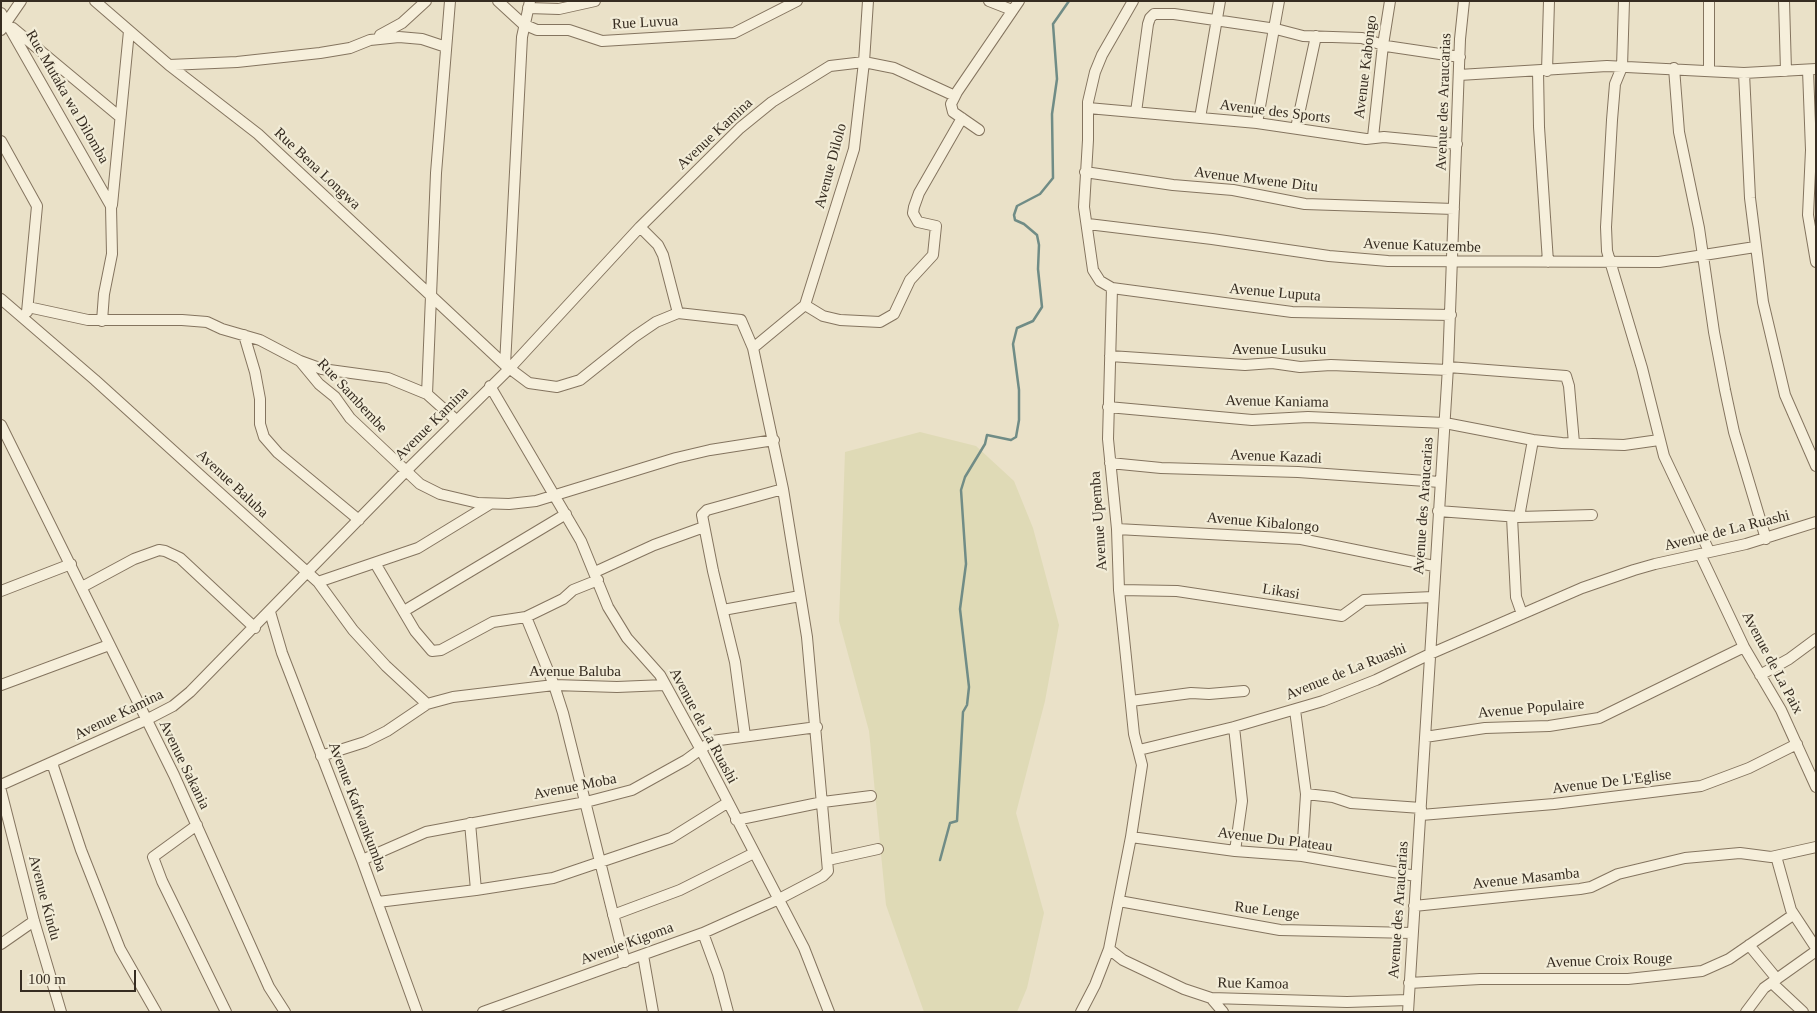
<!DOCTYPE html>
<style>
body{margin:0}
#map{position:relative;width:1817px;height:1013px;overflow:hidden;background:#eae1c8;font-family:Georgia,serif}
canvas{display:block}
.frame{position:absolute;inset:0;border:2px solid #362c21;pointer-events:none}
.scale{position:absolute;left:20px;top:970px;width:116px;height:22px;box-sizing:border-box;border:2px solid #362c21;border-top:0;padding-left:6px;font-size:15px;line-height:18px;white-space:nowrap;color:#362c21;-webkit-text-stroke:4px #f2ecd7;paint-order:stroke}
</style>
<div id="map">
<canvas width="1817" height="1013"></canvas>
<div class="frame"></div>
<div class="scale">100 m</div>
</div>
<script>
const g = document.querySelector('canvas').getContext('2d');
g.lineJoin = 'round';
function fillPath(path, color) { g.fillStyle = color; g.fill(path, 'evenodd'); }
const shape = rows => new Path2D(rows.map(r => 'M' + r).join(''));
function trace(path, color, width, dash) { g.strokeStyle = color; g.lineWidth = width; g.lineCap = dash ? 'butt' : 'round'; g.setLineDash(dash || []); g.stroke(path); }
function write(font, color, halo, rows, align = 'center') {
  g.font = font + ' Georgia,serif'; g.lineWidth = 4.5; g.setLineDash([]); g.textBaseline = 'middle'; g.strokeStyle = halo; g.fillStyle = color; for (const [text, x, y, turn = 0] of rows) {
    g.save(); g.translate(x, y); g.rotate((+turn || 0) * Math.PI / 180); g.textAlign = isNaN(turn) ? turn : align; if (halo) g.strokeText(text, 0, 0); g.fillText(text, 0, 0); g.restore();
  }
}
const farmland = shape([
 [920,432,976,446,1014,481,1033,528,1059,625,1045,701,1016,813,1044,913,1027,988,1017,1012,924,1012,886,905,869,731,839,621,845,452]
]);
const stream = shape([
 [940,860,950,823,957,821,963,712,967,705,969,687,960,609,966,564,961,490,965,477,985,444,987,435,1011,440,1016,437,1019,420,1019,390,1013,344,1017,328,1033,321,1042,307,1038,269,1039,245,1037,235,1024,224,1015,220,1014,215,1017,206,1040,194,1053,178,1052,114,1057,79,1053,24,1069,1]
]);
const minor = shape([
 [95,1,169,65,258,134,505,365,529,383,557,387,580,380,634,337,656,322,678,313,741,320,753,348,783,489,807,637,828,871,823,876,779,899,703,933,483,1012],
 [450,1,436,173,427,394,456,420],
 [498,1,523,24,537,30,569,30,602,41,734,33,797,1],
 [989,1,1012,10],
 [1133,1,1102,55,1095,72,1088,102,1088,140,1084,207,1093,270,1100,281,1112,288,1292,312,1451,315],
 [1624,1,1622,67,1615,84,1612,120,1606,227,1607,251,1642,368,1664,456,1709,551],
 [1709,1,1709,70],
 [1784,1,1786,71],
 [528,8,559,9,595,1],
 [1,13,111,206,112,254,104,294,102,321],
 [13,28,120,117],
 [1,30,21,1],
 [380,35,402,23,426,1],
 [169,65,237,62,320,53,350,48,370,40,399,37,422,39,446,47],
 [1674,68,1679,132,1699,228,1714,332,1725,390,1734,432,1766,539],
 [1808,70,1811,150,1808,215,1816,262],
 [1538,71,1539,127,1548,262],
 [1547,71,1549,1],
 [1744,73,1750,198,1763,302,1785,395,1816,466],
 [1459,75,1607,66,1744,73,1816,69],
 [1088,108,1257,123,1366,139,1384,137,1457,144],
 [1136,112,1148,24,1150,18,1154,14,1174,14,1276,29,1303,36,1362,38,1386,46,1460,57],
 [1200,118,1220,1],
 [1257,123,1279,1],
 [1296,128,1316,36],
 [979,130,953,112,951,104,957,92,1019,1],
 [1373,137,1383,45,1390,1],
 [1,141,37,206,27,312],
 [1085,172,1173,185,1233,190,1305,204,1454,209],
 [112,205,129,31],
 [1088,224,1212,239,1329,256,1388,261,1659,262,1755,247],
 [640,227,658,245,663,255,678,313],
 [1,299,95,380,318,582,353,630,386,666,427,704],
 [805,305,823,316,840,320,880,322,894,314,910,280,933,255,936,226,918,222,913,213,914,207,919,193,962,118],
 [805,305,854,149,864,62,868,1],
 [28,307,88,320,182,320,207,322,222,329,260,340,300,361,322,369,388,378,427,394],
 [244,335,255,372,260,399,260,424,264,437,278,453,359,520],
 [753,348,805,305],
 [1110,356,1245,365,1272,363,1300,367,1331,365,1448,370],
 [300,361,319,384,335,397,350,418,420,484,440,494,478,503,509,504,536,501,676,458,710,450,774,440],
 [505,365,522,37,530,1],
 [1448,367,1566,376,1569,386,1574,443],
 [490,386,581,541,608,607,627,638,660,675,700,748,804,948,829,1012],
 [1108,407,1252,420,1308,417,1445,423,1533,440,1562,443,1624,445,1659,440],
 [1,425,174,775,269,987,285,1012],
 [1110,463,1161,468,1298,472,1440,482],
 [1438,511,1519,517,1592,515],
 [1512,517,1516,597,1522,614],
 [1519,517,1533,440],
 [1117,529,1301,539,1434,566],
 [1700,554,1744,647,1781,710,1816,787],
 [375,563,415,631,432,651,441,650,493,622,526,617,563,599,573,590,598,580],
 [595,572,654,545,704,527],
 [318,582,418,548,490,504],
 [82,587,134,559,159,550,165,551,180,558,255,628],
 [1119,590,1177,591,1342,616,1364,600,1433,597],
 [1,591,71,564],
 [723,610,800,596],
 [404,611,566,514],
 [270,612,282,653,362,860,417,1012],
 [526,617,554,685,563,713,625,962],
 [1760,675,1789,659,1816,639],
 [1,685,109,645],
 [1131,701,1191,693,1209,694,1244,691],
 [1295,710,1306,794,1302,856],
 [1234,727,1242,801,1235,851],
 [745,736,735,662,713,571,702,515,707,510,783,489],
 [1425,737,1485,728,1549,726,1599,718,1744,647],
 [1139,750,1234,727,1323,701,1376,680,1430,654,1582,588,1634,570,1655,564,1746,544,1816,522],
 [321,756,365,742,387,731,427,704,453,697,554,685,617,687,665,685],
 [52,763,81,850,120,949,156,1012],
 [1,785,146,720,173,706,190,692,406,471,509,369,640,227,740,128,772,102,830,66,864,62,894,68,955,96],
 [1,791,34,921,61,1012],
 [1306,794,1333,797,1351,803,1421,808],
 [1421,815,1554,804,1701,786,1749,768,1797,744],
 [736,820,823,802,871,796],
 [197,825,153,857,162,881,226,1012],
 [1131,837,1235,851,1302,856,1416,876],
 [1776,856,1791,910,1816,948],
 [362,860,426,832,586,802,632,790,686,760,712,741,817,727],
 [828,860,878,849],
 [476,890,553,878,671,838,727,803],
 [1119,901,1280,930,1412,933],
 [378,902,476,890,470,823],
 [1414,906,1580,889,1591,887,1618,874,1685,858,1740,853,1771,857,1816,847],
 [613,915,680,890,754,853],
 [703,933,718,974,728,1012],
 [1,944,34,921],
 [1749,945,1777,979],
 [1109,949,1123,960,1184,989,1211,998,1347,1002,1408,1000],
 [643,955,653,1012],
 [1409,983,1480,979,1628,979,1702,971,1729,959,1793,915],
 [1772,983,1803,1012],
 [1211,998,1223,1012],
 [1081,1012,1095,985,1109,949,1131,837,1142,765,1134,734,1119,590,1117,529,1108,439,1112,288],
 [1408,1012,1448,367,1460,39,1464,1],
 [1746,1012,1764,988,1816,951]
]);
const streetNames = [
 ["Rue Luvua",645,23,-3],
 ["Avenue Kabongo",1366,67,-83],
 ["Rue Mutaka wa Dilomba",67,97,60],
 ["Avenue des Araucarias",1444,102,-88],
 ["Avenue des Sports",1275,112,7],
 ["Avenue Kamina",715,134,-43],
 ["Avenue Dilolo",831,166,-75],
 ["Rue Bena Longwa",317,169,43],
 ["Avenue Mwene Ditu",1256,180,7],
 ["Avenue Katuzembe",1422,246,2],
 ["Avenue Luputa",1275,293,5],
 ["Avenue Lusuku",1279,350],
 ["Rue Sambembe",352,396,47],
 ["Avenue Kaniama",1277,402,1],
 ["Avenue Kamina",432,424,-45],
 ["Avenue Kazadi",1276,457,2],
 ["Avenue Baluba",232,484,43],
 ["Avenue des Araucarias",1424,506,-86],
 ["Avenue Upemba",1099,521,-94],
 ["Avenue Kibalongo",1263,523,5],
 ["Avenue de La Ruashi",1727,531,-14],
 ["Likasi",1281,592,9],
 ["Avenue de La Paix",1772,663,62],
 ["Avenue Baluba",575,672],
 ["Avenue de La Ruashi",1346,672,-22],
 ["Avenue Populaire",1531,709,-5],
 ["Avenue Kamina",119,715,-26],
 ["Avenue de La Ruashi",703,726,62],
 ["Avenue Sakania",184,765,64],
 ["Avenue De L'Eglise",1612,782,-7],
 ["Avenue Moba",575,787,-11],
 ["Avenue Kafwankumba",357,807,69],
 ["Avenue Du Plateau",1275,840,7],
 ["Avenue Masamba",1526,879,-6],
 ["Avenue Kindu",44,898,75],
 ["Avenue des Araucarias",1399,910,-86],
 ["Rue Lenge",1267,911,7],
 ["Avenue Kigoma",627,944,-20],
 ["Avenue Croix Rouge",1609,961,-2],
 ["Rue Kamoa",1253,984,1]
];
fillPath(farmland, '#dfdab6');
trace(stream, '#708c86', 2.5);
trace(minor, '#84745f', 12);
trace(minor, '#f6efdb', 10);
write('15px', '#362c21', '#f2ecd7', streetNames);
</script>
